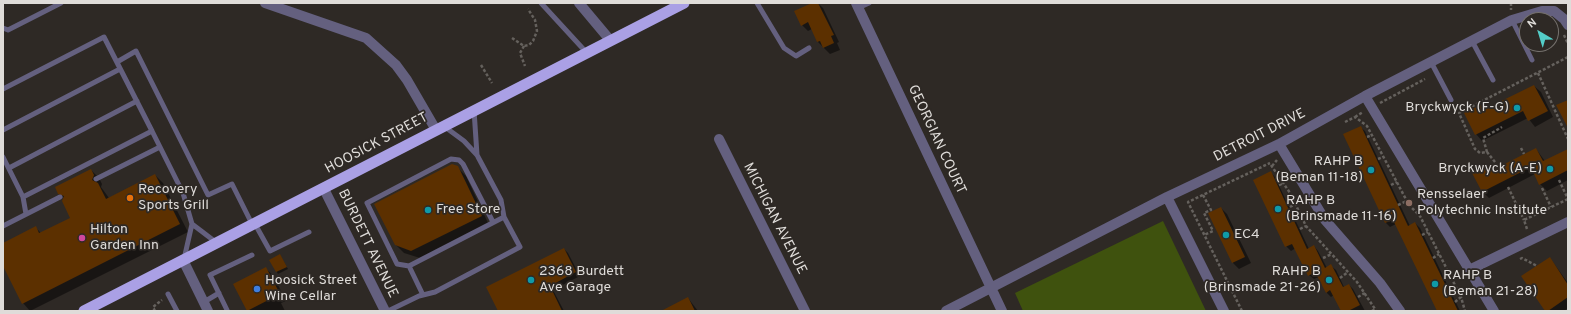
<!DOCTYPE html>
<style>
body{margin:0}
#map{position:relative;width:1571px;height:314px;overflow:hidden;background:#2e2925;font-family:Overpass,sans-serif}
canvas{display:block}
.frame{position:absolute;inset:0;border:4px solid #dfdcd9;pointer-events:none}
.north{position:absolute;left:1519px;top:12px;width:40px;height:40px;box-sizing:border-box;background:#2e2925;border:1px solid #75716d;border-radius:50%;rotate:322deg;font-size:11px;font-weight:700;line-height:16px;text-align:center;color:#dfdcd9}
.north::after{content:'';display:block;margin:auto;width:14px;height:18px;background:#54cdc8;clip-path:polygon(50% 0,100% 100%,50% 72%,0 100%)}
</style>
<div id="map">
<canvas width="1571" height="314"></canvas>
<div class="frame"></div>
<div class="north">N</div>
</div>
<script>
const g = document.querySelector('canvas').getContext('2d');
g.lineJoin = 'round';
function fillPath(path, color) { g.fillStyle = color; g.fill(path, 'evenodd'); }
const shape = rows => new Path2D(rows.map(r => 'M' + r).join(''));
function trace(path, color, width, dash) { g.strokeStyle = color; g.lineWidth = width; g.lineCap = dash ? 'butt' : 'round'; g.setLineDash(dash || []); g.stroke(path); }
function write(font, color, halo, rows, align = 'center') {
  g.font = font + ' Overpass,sans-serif'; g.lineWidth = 3.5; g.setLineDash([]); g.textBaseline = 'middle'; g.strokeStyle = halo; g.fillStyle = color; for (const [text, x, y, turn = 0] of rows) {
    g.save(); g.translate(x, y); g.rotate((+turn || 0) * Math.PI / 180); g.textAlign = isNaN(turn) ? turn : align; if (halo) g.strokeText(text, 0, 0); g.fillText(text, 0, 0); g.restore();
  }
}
const green = shape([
 [1163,221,1206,311,1023,311,1015,293]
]);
const shadow = shape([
 [814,3,818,3,823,8,839,42,837,43,840,50,830,54,818,42,812,29,808,31,802,25],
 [1534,86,1541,92,1553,117,1535,127,1528,118,1482,141,1476,134,1481,106,1485,111],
 [1360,127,1365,131,1410,226,1415,223,1420,228,1460,311,1438,311,1396,224,1390,227,1386,223,1344,135],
 [1536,149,1545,161,1568,150,1568,180,1547,191,1540,184,1535,174,1489,198,1482,191,1487,166,1492,171],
 [457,167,466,176,489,225,420,258,404,253,396,245],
 [91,170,99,178,102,184,101,187,109,198,155,175,163,183,188,232,30,311,23,303,3,264,3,244,36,228,41,233,72,218,64,198,59,193],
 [1271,173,1275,177,1309,249,1314,246,1318,251,1327,268,1331,266,1336,270,1344,287,1349,285,1353,289,1365,311,1342,311,1334,295,1331,297,1326,292,1319,277,1314,279,1309,275,1296,248,1291,251,1286,246],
 [1221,208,1227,214,1251,263,1239,269,1233,263],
 [564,249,568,253,580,276,553,290,564,311,511,311],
 [280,255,288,269,278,274,270,260],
 [1550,258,1568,283,1568,308,1564,311,1546,311],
 [266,269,273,275,286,301,281,303,285,311,248,310],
 [688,298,698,311,669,311]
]);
const building = shape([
 [812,3,818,3,834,35,831,36,834,43,823,48,820,41,817,42,808,22,801,26,794,11],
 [1534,85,1548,111,1528,121,1523,111,1475,135,1464,113,1481,105,1483,110],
 [1568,100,1568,128,1556,105],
 [1361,126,1408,226,1415,222,1458,311,1437,311,1393,220,1385,223,1343,134],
 [1536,148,1543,161,1568,149,1568,170,1539,185,1531,167,1482,192,1472,173,1488,165,1491,171],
 [452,164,458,166,482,216,411,251,395,245,374,204],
 [91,169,94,175,92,180,98,183,106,199,155,174,180,224,22,304,3,266,3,243,36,226,39,233,70,218,62,201,64,196,58,194,55,187],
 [1271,171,1307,249,1314,245,1325,268,1331,264,1343,287,1349,284,1360,305,1348,311,1341,311,1330,290,1326,293,1315,272,1308,276,1292,244,1285,247,1253,180],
 [1221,207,1245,257,1232,263,1208,213],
 [564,248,576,272,550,286,562,311,498,311,486,287],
 [280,254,287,267,276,272,269,260],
 [1550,257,1568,285,1568,297,1548,311,1545,311,1521,276],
 [266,267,280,294,247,311,233,284],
 [688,297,695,311,661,311]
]);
const path = shape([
 [1511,3,1511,10],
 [1564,35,1568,44],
 [512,38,524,46,529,45,533,41,537,31,535,20,528,9],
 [524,46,520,53,525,66],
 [481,65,492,83],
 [1538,73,1568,139],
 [1380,103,1425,79],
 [1355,117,1363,112],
 [1345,122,1355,117,1367,126,1409,205,1420,216,1461,297,1465,311],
 [1367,137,1372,135],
 [1521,148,1524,154],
 [1487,152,1483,138,1502,127],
 [1378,159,1383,157],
 [1495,162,1487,152,1480,153,1475,149,1459,113,1568,57],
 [1271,165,1290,193,1306,226,1357,282,1375,309],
 [1272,166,1277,160],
 [1559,180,1568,199],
 [1279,185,1284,183],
 [1391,185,1397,182],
 [1508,187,1524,220],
 [1542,188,1551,207],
 [1203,195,1211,210,1204,213,1213,231,1204,235],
 [1398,205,1407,201],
 [1290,207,1295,204],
 [1300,229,1306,226],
 [1527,229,1524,220,1568,199],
 [1422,235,1428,232],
 [1323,258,1332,254],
 [1433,258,1439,254],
 [1520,259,1522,258,1537,266],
 [1340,278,1348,272],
 [1444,278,1449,274],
 [1358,297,1365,293],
 [1455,302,1461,297],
 [155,311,153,307,162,300],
 [1242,311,1188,202,1270,163],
 [1372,311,1375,309,1376,311]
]);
const service = shape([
 [541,3,586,52],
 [757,3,784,48,796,56,809,48],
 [858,8,869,3],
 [1512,20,1532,60],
 [3,28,8,30,61,3],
 [1472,41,1493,80],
 [117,62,136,51,208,195,232,184,252,224],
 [1431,62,1451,100],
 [3,89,104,37,152,131],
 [474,110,477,155],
 [3,130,120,69],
 [3,157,23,197],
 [9,168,137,101],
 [96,179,160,147],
 [26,214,23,197,152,131,183,193,192,224,184,259],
 [192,224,217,243],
 [255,224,270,251,309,232],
 [3,226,60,197],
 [409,266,397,264,367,203,451,159,459,160,463,164,493,222],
 [168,294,177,311],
 [423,295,409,266,504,217],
 [204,302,219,293],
 [227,310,210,275,252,255],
 [388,311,419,296,435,292,520,247,504,217,501,200,477,155,464,141,445,127]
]);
const minor = shape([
 [265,3,366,38,396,65,407,80,436,130],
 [579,3,610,40],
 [856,3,1002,311],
 [1365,96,1494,311],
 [719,139,805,311],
 [1279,144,1325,220,1380,283,1400,311],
 [1167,197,1224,311],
 [183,260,208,311],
 [1469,270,1568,222],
 [946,311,1167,197,1279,144,1365,96,1512,20,1542,11,1554,11,1564,19,1568,25]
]);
const tertiary = shape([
 [324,189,385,311]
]);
const trunk = shape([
 [84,311,684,3]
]);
const markers = [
 [1517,108,4,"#0f9aa8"],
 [1550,169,4,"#0f9aa8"],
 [1371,170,4,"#0f9aa8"],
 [130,198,4,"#e8710a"],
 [1409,203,4,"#8d6e63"],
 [1278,209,4,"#0f9aa8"],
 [428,210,4,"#0f9aa8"],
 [1226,235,4,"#0f9aa8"],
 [82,238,4,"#d1479c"],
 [531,280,4,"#0f9aa8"],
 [1329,280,4,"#0f9aa8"],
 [1435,284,4,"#0f9aa8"],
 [257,289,4,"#3f7fe0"]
];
const poiNames = [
 ["Bryckwyck (F-G)",1509,108,"right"],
 ["RAHP B",1363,162,"right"],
 ["(Beman 11-18)",1363,178,"right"],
 ["Bryckwyck (A-E)",1542,169,"right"],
 ["Recovery",138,190],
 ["Sports Grill",138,206],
 ["Rensselaer",1417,195],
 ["Polytechnic Institute",1417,211],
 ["RAHP B",1286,201],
 ["(Brinsmade 11-16)",1286,217],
 ["Free Store",436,210],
 ["Hilton",90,230],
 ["Garden Inn",90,246],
 ["EC4",1234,235],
 ["2368 Burdett",539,272],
 ["Ave Garage",539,288],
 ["RAHP B",1321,272,"right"],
 ["(Brinsmade 21-26)",1321,288,"right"],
 ["RAHP B",1443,276],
 ["(Beman 21-28)",1443,292],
 ["Hoosick Street",265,281],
 ["Wine Cellar",265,297]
];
const streetNames = [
 ["DETROIT DRIVE",1260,136,-27],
 ["GEORGIAN COURT",936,140,65],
 ["HOOSICK STREET",377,144,-28],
 ["MICHIGAN AVENUE",774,219,63],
 ["BURDETT AVENUE",367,244,64]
];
fillPath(green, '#3f520e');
fillPath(shadow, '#0007');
fillPath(building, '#5c3000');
trace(path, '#65615d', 2.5, [3, 2]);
trace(service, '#64607f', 5);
trace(minor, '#64607f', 10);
trace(tertiary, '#64607f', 10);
trace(trunk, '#aaa0e5', 11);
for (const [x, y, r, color] of markers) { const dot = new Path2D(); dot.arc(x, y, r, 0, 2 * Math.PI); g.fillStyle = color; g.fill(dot); trace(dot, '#2e2925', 1.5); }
write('14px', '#dfdcd9', '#2e2925', poiNames, 'left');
write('14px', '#dfdcd9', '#2e2925', streetNames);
</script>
